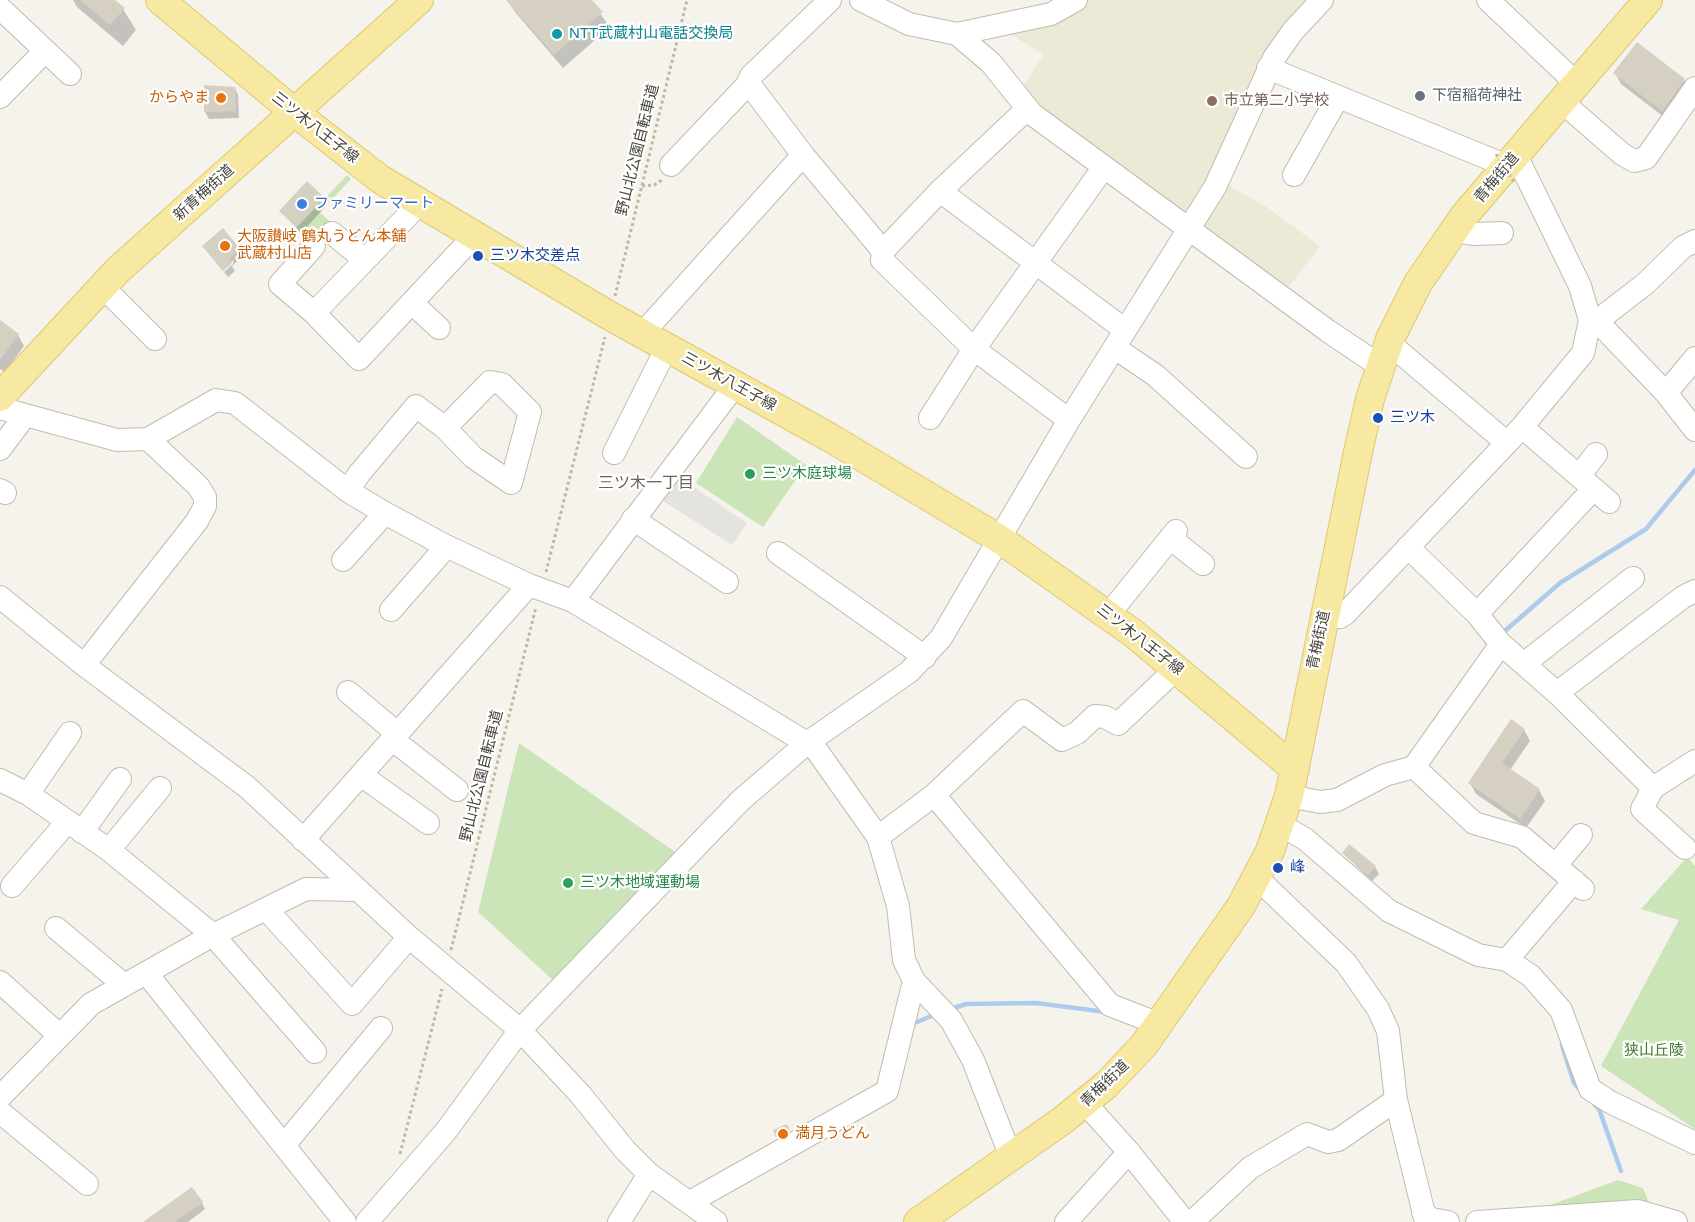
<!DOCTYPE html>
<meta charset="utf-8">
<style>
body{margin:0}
canvas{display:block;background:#f5f3ec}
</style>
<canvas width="1695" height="1222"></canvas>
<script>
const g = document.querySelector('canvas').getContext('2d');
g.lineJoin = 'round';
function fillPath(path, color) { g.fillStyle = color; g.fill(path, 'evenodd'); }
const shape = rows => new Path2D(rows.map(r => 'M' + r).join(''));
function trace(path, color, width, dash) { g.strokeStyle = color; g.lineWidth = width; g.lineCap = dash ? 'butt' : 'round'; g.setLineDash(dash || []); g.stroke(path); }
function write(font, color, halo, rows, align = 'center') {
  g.font = font + ' Helvetica,"Noto Sans JP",sans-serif'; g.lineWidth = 4.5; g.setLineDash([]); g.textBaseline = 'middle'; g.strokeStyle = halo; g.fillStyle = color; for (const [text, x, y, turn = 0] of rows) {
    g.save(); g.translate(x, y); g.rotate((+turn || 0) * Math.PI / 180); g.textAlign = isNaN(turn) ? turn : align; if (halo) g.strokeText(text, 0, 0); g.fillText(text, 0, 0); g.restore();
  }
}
const education = shape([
 [1090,0,1317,0,1189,219,1034,107,1021,90,1043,55,1003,29,1075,14],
 [1223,182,1268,208,1320,246,1285,292,1202,230]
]);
const green = shape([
 [347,175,351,179,320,212,336,228,317,249,296,229],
 [737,417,806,465,763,527,696,483],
 [519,743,678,854,555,982,478,912],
 [1687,857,1695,866,1695,1129,1601,1066,1679,920,1641,909],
 [1618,1180,1643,1188,1657,1222,1545,1207]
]);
const parking = shape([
 [679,477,747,523,732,545,660,499]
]);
const shadow = shape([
 [73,0,113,0,123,9,136,30,123,46,77,7],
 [507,0,590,0,610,27,563,68,515,12],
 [1615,73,1684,80,1690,91,1669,121,1621,84],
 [206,86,235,88,238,95,239,118,209,119,205,112],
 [323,198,327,205,301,233,281,211],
 [222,230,243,256,232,266,235,271,228,277,224,272,233,264,233,260,222,270,204,246],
 [0,322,18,335,24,346,5,372,0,369],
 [1524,730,1530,741,1510,770,1539,790,1545,801,1526,828,1476,794,1470,783],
 [1343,853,1375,867,1379,874,1372,881],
 [786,1125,790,1133,779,1140,775,1131],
 [202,1203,205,1209,188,1222,155,1222]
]);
const stream = shape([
 [1506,630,1560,583,1646,529,1695,470],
 [951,1009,966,1004,1036,1003,1106,1012],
 [912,1024,934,1015],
 [1562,1045,1574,1083,1580,1090],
 [1594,1104,1599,1109,1621,1171]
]);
const building = shape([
 [80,0,115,0,125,8,110,25],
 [506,0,592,0,603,12,554,55],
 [1637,42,1685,79,1662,111,1613,73],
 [204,85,235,87,236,111,204,112],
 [307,181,324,197,296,227,279,211],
 [223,228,240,249,229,259,232,263,223,271,202,246],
 [0,320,19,334,0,360],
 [1511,719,1525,729,1502,763,1540,789,1520,819,1468,783],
 [1349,844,1376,866,1368,875,1342,853],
 [787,1124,790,1130,776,1138,773,1130],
 [192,1187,203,1202,175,1222,143,1222]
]);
const path = shape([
 [642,186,654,185,662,180],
 [615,296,687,0],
 [546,572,605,337],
 [451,950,536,607],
 [400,1154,442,989]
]);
const minor = shape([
 [861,0,909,24,957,34,1051,14,1076,0],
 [1488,0,1576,83],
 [0,8,70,74],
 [957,34,991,63,1032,114,1328,331,1380,366],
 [1268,68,1507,166],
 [747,85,753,89,803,155,883,251],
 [0,97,45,51],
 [1561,101,1622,154,1634,161,1646,158,1695,88],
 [1027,109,940,191,883,251,882,260,974,349,1069,420],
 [671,165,747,85,751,76,830,0],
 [1294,175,1338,97],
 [940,191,1125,330],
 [1457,226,1467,233,1475,234,1502,233],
 [332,233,365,260],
 [314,246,280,284,314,313,359,359,474,236],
 [102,286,155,339],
 [412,303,439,328],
 [314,313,419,204],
 [1590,320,1597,321,1666,393,1695,430],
 [1597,321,1645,284,1683,247,1695,241],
 [644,335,651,324,803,155],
 [1389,343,1507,443],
 [1115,348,1155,375,1246,457],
 [1666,393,1695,358],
 [0,408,117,440,148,439,216,400,235,403,348,491,383,512,444,545,529,585,573,601,815,748,878,837,898,906,904,960,914,981,951,1020,973,1060,1011,1157],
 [930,418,974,349,1104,167],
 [1522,427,1609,502],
 [0,449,24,417],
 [614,453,667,347],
 [1579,476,1596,454],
 [0,490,5,493],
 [348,491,359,474,416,406,445,428,473,457,511,483,530,412,502,384,490,382,445,428],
 [633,519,727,582],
 [1170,538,1203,564],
 [1408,547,1477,614,1501,644,1557,693,1653,788],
 [778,553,925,657],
 [343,560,377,522,383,512],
 [0,597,84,665,247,787,409,937,520,1030,580,1094,625,1150,649,1174,716,1222],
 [573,601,735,385],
 [391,610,439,555,444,545],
 [1109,614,1176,531],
 [1477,614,1586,497],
 [1324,616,1340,617,1345,614,1522,427,1583,353,1590,320,1580,286,1516,155],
 [1525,663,1633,578],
 [84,665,197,521,205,506,205,497,198,486,148,439],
 [348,692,398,734],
 [1557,693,1683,597,1695,591],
 [393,740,457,790],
 [1414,767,1474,823,1522,837,1583,889],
 [361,775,428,823],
 [0,780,28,794,109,850,213,935,315,1052],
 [28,794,70,733],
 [934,795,1110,1005,1159,1024],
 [1289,796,1320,802,1337,800,1385,775,1414,767,1501,644],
 [1281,825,1305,839,1389,911,1478,955,1507,960,1531,976,1561,1010,1590,1089,1610,1102,1695,1143],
 [82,832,120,779],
 [878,837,934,795,1023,711,1062,740,1077,733,1095,716,1105,717,1118,724,1177,668],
 [303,840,529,585],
 [1685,848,1642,809,1653,788,1695,761],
 [109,850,160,788],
 [1556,865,1581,835],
 [1257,878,1346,963,1378,1009,1388,1031,1396,1100,1426,1222],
 [12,886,67,822],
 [266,909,352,1004,409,937],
 [56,928,124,985],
 [1507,960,1574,881],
 [147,974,345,1222],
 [0,982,60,1036],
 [0,1097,91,1004,213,935,306,889,357,890],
 [1086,1104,1129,1152,1185,1222],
 [0,1112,87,1184],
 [285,1144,381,1028],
 [690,1202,887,1091,914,981],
 [1423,1212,1431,1219,1448,1222],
 [367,1222,446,1131,520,1030,740,801,807,743,909,672,941,638,1069,420,1215,187,1274,58,1293,31,1322,0],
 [619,1222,649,1174],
 [1066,1222,1129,1152],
 [1192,1222,1250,1168,1307,1134,1328,1142,1338,1140,1396,1100],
 [1477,1222,1638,1211,1676,1222]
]);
const major = shape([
 [160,0,293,111,380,179,610,316,829,437,1001,540,1133,633,1295,769],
 [0,397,118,270,419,0],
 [918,1222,1063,1120,1106,1085,1144,1045,1241,906,1270,851,1289,796,1358,452,1370,399,1390,339,1418,283,1464,216,1648,0]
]);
const pathBridge = shape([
 [1496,154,1515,184]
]);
const markers = [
 [557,34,6,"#0f9aa8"],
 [1420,96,6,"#6b7280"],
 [221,98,6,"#e8710a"],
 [1212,101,6,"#8d6e63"],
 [302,204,6,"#3f7fe0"],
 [225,246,6,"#e8710a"],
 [478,256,6,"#1a4fb4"],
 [1378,418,6,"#1a4fb4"],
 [750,474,6,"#2e9e5b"],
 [1278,868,6,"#1a4fb4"],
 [568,883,6,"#2e9e5b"],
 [783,1134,6,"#e8710a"]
];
const cultureNames = [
 ["NTT武蔵村山電話交換局",569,34]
];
const worshipNames = [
 ["下宿稲荷神社",1432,96]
];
const foodNames = [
 ["からやま",209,98,"right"],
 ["大阪讃岐 鶴丸うどん本舗",237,237],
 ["武蔵村山店",237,254],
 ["満月うどん",795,1134]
];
const educationNames = [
 ["市立第二小学校",1224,101]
];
const streetNames = [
 ["三ツ木八王子線",315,128,38],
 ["野山北公園自転車道",638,150,-76],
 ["青梅街道",1497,178,-50],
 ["新青梅街道",204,193,-42],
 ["三ツ木八王子線",729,382,29],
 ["三ツ木八王子線",1140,640,38],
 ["青梅街道",1319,640,-78],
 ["野山北公園自転車道",482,776,-76],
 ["青梅街道",1105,1084,-44]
];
const shopNames = [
 ["ファミリーマート",314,204]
];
const transitNames = [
 ["三ツ木交差点",490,256],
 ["三ツ木",1390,418],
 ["峰",1290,868]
];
const leisureNames = [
 ["三ツ木庭球場",762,474],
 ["三ツ木地域運動場",580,883]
];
const parkNames = [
 ["狭山丘陵",1654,1051]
];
const neighbourhoodNames = [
 ["三ツ木一丁目",646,484]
];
fillPath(education, '#ede9d7');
fillPath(green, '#cbe5b8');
fillPath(parking, '#e4e3df');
fillPath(shadow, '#0003');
trace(stream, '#adcbec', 4.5);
fillPath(building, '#d6d0c2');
trace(minor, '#c0bcaf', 24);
trace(major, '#dcc972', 30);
trace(path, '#c0b9a1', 3, [3, 3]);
trace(minor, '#fff', 22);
trace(major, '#f7e9a2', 28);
trace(pathBridge, '#c0b9a1', 3, [3, 3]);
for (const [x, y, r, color] of markers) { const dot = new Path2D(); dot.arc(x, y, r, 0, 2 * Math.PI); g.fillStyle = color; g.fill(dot); trace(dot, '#fff', 2); }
write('15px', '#0d838f', '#fff', cultureNames, 'left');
write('15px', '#5b616d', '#fff', worshipNames, 'left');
write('15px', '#c56008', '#fff', foodNames, 'left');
write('15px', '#785e54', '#fff', educationNames, 'left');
write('15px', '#49453a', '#fff', streetNames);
write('15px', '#366cbe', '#fff', shopNames, 'left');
write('15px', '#164399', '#fff', transitNames, 'left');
write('15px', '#27864d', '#fff', leisureNames, 'left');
write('15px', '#437730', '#fff', parkNames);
write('16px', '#6b6452', '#fff', neighbourhoodNames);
</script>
